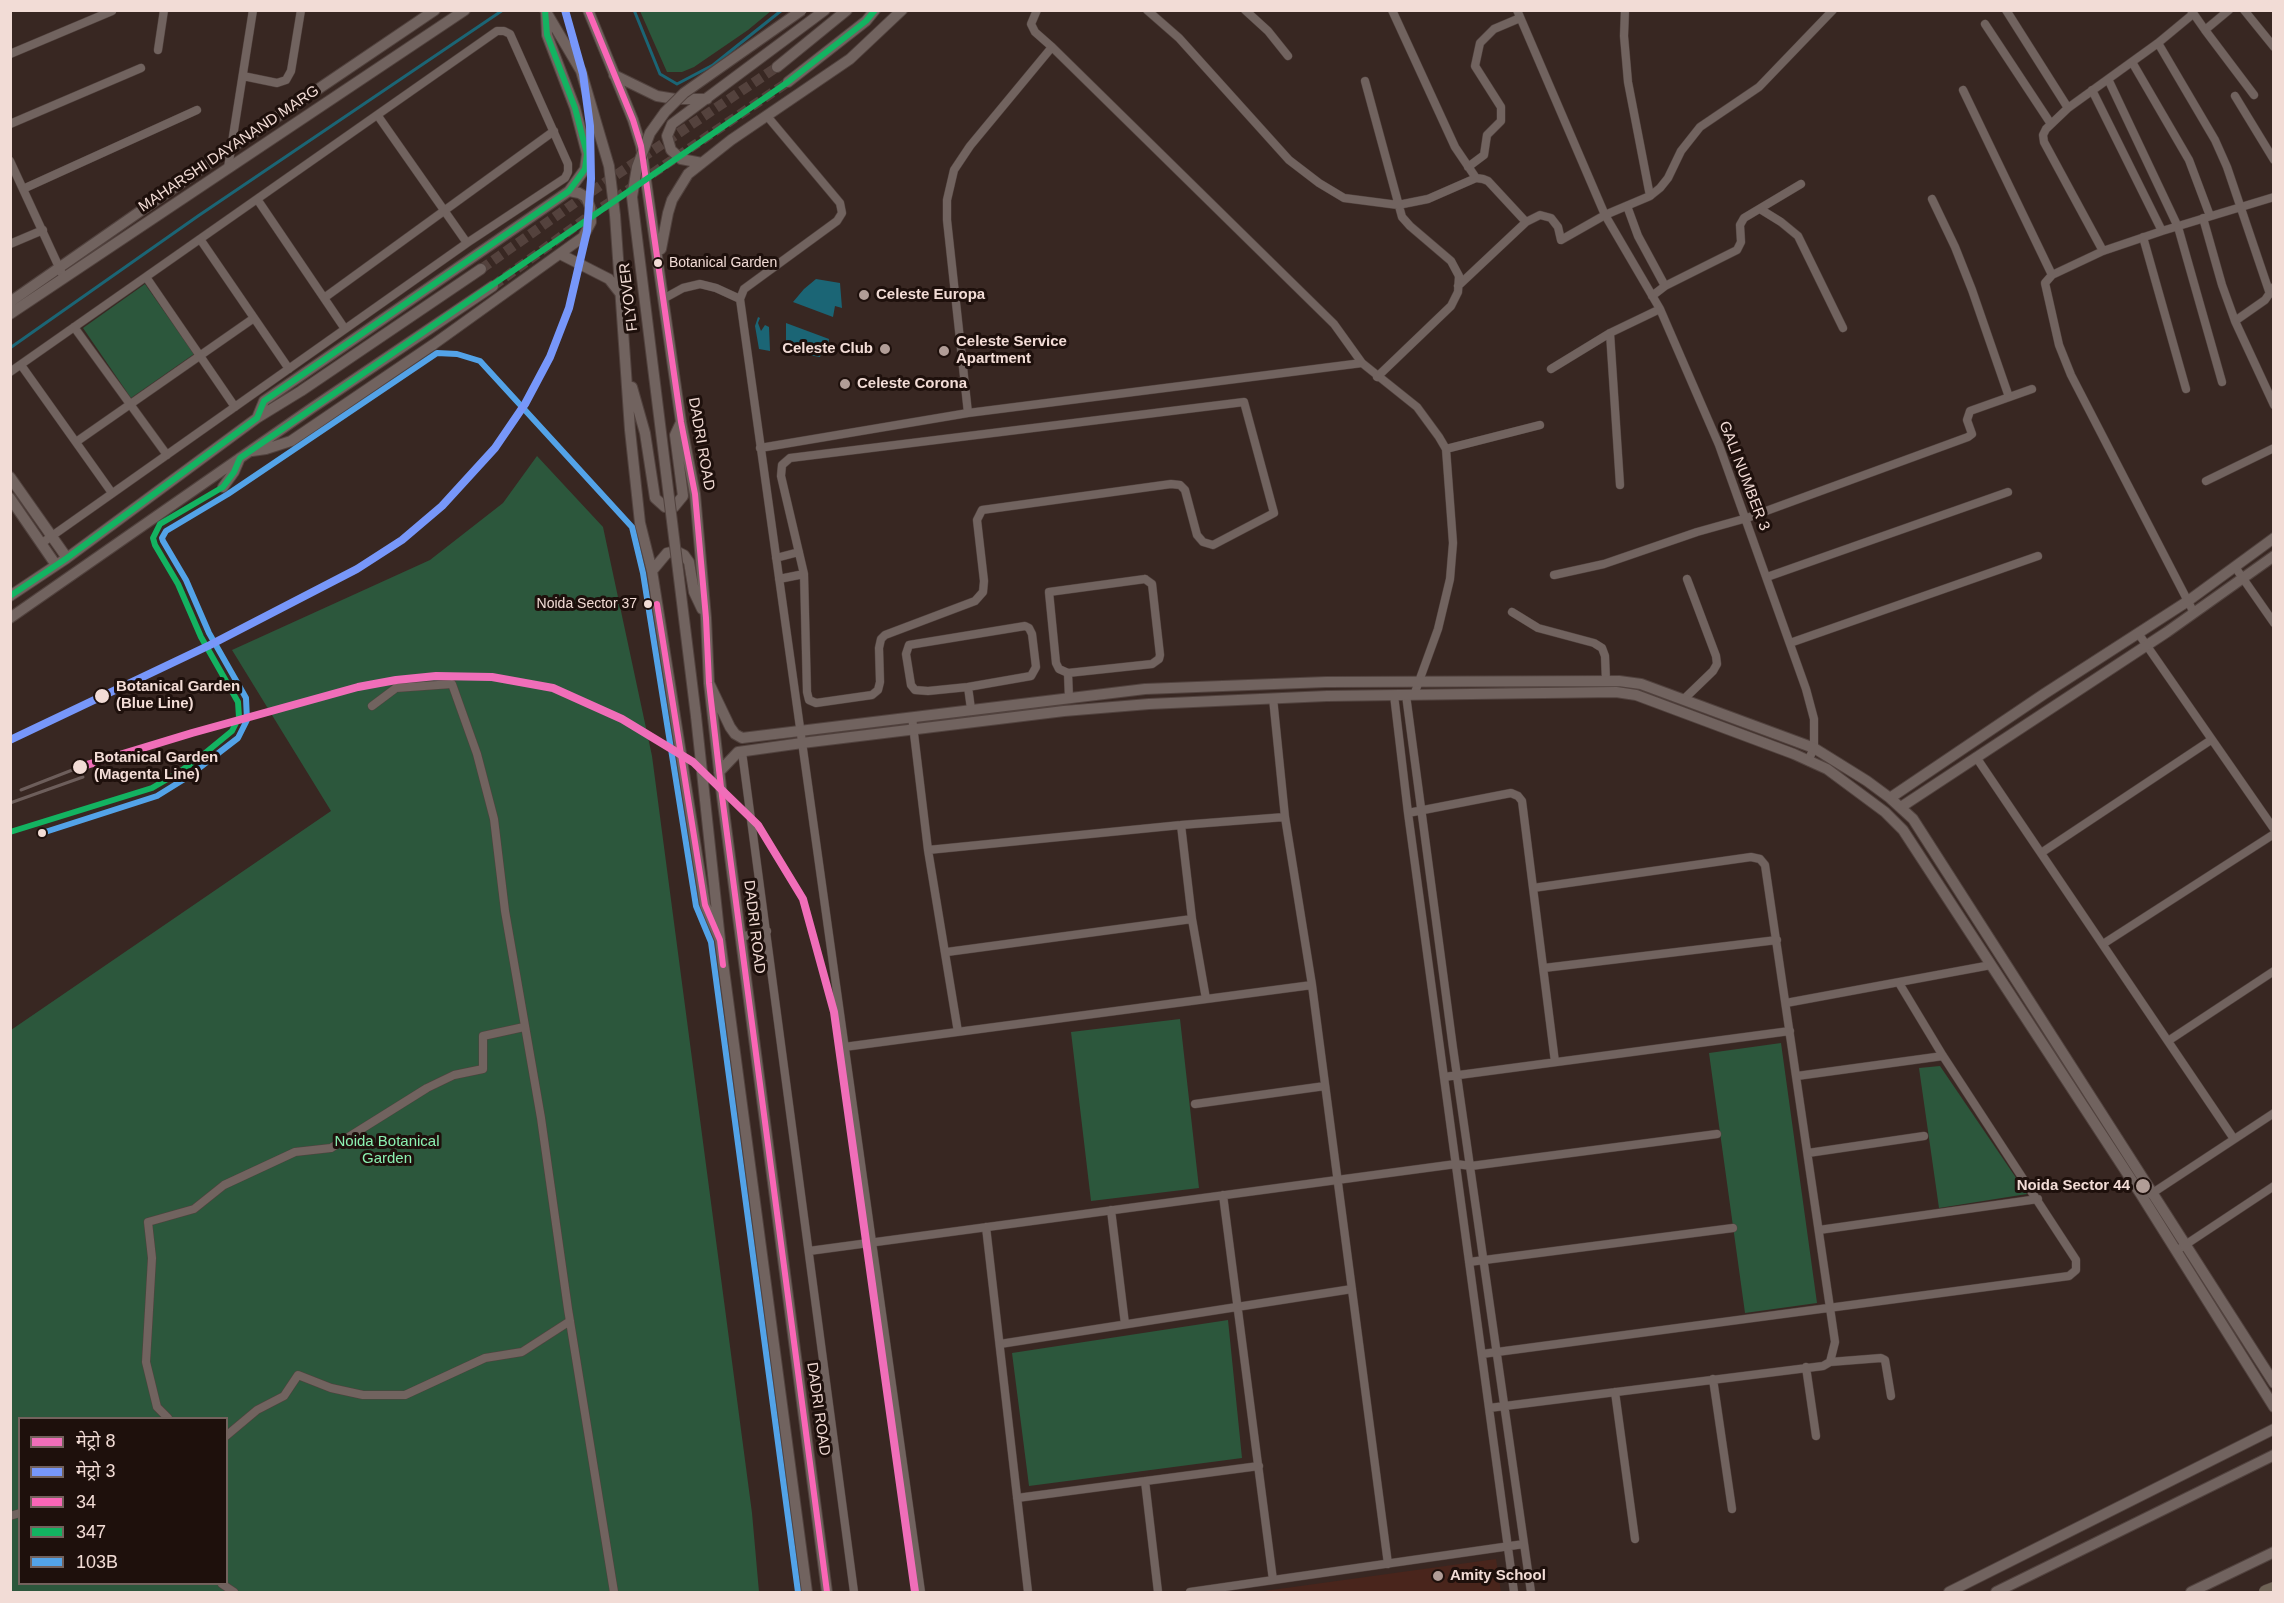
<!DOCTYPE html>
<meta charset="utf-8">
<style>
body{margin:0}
#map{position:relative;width:2284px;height:1603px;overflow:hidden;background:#382722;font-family:Arial,"Noto Sans Devanagari",sans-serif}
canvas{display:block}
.frame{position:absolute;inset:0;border:12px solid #f2dcd6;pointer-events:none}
.legend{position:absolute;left:18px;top:1417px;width:210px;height:168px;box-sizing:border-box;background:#1e100c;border:2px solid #73625d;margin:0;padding:8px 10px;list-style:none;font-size:18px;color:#f2dcd6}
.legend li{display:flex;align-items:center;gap:12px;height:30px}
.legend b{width:30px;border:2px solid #73625d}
</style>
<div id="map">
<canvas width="2284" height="1603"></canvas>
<div class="frame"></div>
<ul class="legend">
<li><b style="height:8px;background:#f06eb9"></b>मेट्रो 8</li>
<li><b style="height:8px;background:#7797fa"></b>मेट्रो 3</li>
<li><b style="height:8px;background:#fa66b7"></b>34</li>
<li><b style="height:8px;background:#13b361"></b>347</li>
<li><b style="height:8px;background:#53a3e8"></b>103B</li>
</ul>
</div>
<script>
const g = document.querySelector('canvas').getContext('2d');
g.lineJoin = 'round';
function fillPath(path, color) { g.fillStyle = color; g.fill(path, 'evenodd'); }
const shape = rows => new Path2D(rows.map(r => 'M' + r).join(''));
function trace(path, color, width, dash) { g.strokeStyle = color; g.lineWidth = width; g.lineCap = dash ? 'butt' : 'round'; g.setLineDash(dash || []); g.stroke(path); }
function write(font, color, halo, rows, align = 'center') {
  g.font = font + ' Arial,sans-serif'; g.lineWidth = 6; g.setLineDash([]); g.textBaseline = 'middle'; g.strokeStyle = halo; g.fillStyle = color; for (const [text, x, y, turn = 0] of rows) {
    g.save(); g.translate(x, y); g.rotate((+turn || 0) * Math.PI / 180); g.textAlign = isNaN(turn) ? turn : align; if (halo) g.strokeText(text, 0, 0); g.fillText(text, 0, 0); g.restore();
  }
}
const built = shape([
 [1496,1559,1501,1592,1257,1592]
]);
const green = shape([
 [640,11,771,11,748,30,694,67,682,72,667,72],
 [145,284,194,354,131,398,83,328],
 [537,456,603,527,652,756,752,1513,759,1592,11,1592,11,1030,331,811,232,650,430,560,503,503],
 [20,1418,226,1418,226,1584,20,1584],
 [1180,1019,1199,1188,1091,1201,1071,1032],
 [1781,1043,1817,1303,1745,1313,1709,1053],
 [1940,1066,2027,1194,1939,1208,1919,1068],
 [1228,1320,1242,1458,1029,1486,1012,1353]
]);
const water = shape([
 [816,279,840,283,842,308,835,306,833,317,793,302,804,289],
 [758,317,760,318,758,323,761,331,765,325,769,327,770,351,759,349,755,326],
 [786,323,829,339,827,354,821,353,820,357,786,351]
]);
const stream = shape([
 [634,10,660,74,677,84,713,65,782,10],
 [10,348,198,216,503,10]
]);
const secondaryTunnel = shape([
 [481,269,576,202,777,67],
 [493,286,588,217,788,82]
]);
const street = shape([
 [1037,10,1031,24,1035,32,1052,47],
 [1147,10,1179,38,1289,160,1319,183,1344,198,1398,205,1428,199,1476,178,1483,179,1488,181,1526,222,1540,215,1551,218,1558,227,1561,240,1605,215,1650,196,1660,188,1668,178,1681,151,1700,127,1759,87,1833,10],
 [1245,10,1268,31,1288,56],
 [1392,10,1455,147,1476,178],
 [1517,10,1605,215,1660,309,1719,445,1806,689,1814,719,1814,748,1808,761],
 [1625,10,1624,36,1628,82,1650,196],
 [2006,10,2068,108],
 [2191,10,2205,30,2229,10],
 [2244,10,2274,47],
 [2193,14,2158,43,2215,140,2227,167,2270,294],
 [1985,24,2051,124],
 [2205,30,2254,95],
 [158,50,164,10],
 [10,54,112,11],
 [2132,62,2189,160,2210,216],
 [243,76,277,83,286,80,291,71,301,10],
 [2108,79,2178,227,2222,382],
 [1365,81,1402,217,1410,226,1451,261,1459,276,1458,292,1451,306,1377,377],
 [1963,90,2052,275],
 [2092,90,2162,231],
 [2235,96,2274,160],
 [378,116,467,243],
 [767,116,840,203,842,213,837,221,744,289,740,299,921,1592],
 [10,124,141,68],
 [10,161,64,278],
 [1468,167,1484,155,1487,135,1501,121,1501,107,1475,66,1480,43,1494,29,1520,18],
 [228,168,253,10],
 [23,189,197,110],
 [257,199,345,329],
 [1932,199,1955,247,1972,290,2009,397],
 [1627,206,1638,236,1665,286],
 [1760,209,1781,222,1798,236,1843,328],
 [2203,218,2222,285,2235,321,2274,405],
 [2143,237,2186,389],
 [200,239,289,369],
 [10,244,43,230],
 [2103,251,2044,142,2043,135,2046,129,2068,108,2158,43],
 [146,277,235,407],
 [1458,286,1526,222],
 [1652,296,1665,286,1737,250,1741,242,1740,225,1744,218,1801,184],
 [324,298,554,131],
 [663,299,683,288,700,284,716,288,740,299],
 [2235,321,2265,300,2274,287],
 [74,327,167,455],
 [1610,333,1620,485],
 [21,365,112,493],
 [1551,369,1610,333,1660,309],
 [10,372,497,31,504,31,510,34,568,164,568,172,565,178,467,243,42,543],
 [1244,402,1274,513,1213,545,1203,542,1197,535,1185,490,1180,485,1171,484,982,510,977,520,984,581,983,592,975,601,885,635,881,639,879,648,880,682,878,690,872,695,816,703,809,700,807,692,804,574,781,476,782,465,790,458,1244,402],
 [968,413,947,220,947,200,954,170,970,146,1052,47,1334,324,1362,363,1417,407,1439,437,1446,449,1453,543,1450,579,1438,629,1414,695],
 [76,442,254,318],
 [760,448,968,413,1362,363],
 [1446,449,1540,425],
 [2206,481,2274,448],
 [776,558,799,552],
 [2235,567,2274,623],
 [1554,575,1604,564,1697,532,1747,518,1968,437,1972,434,1967,420,1970,411,2032,389],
 [1767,577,2008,492],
 [779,579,804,574],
 [1145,579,1152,584,1160,655,1159,659,1152,664,1068,673,1059,669,1056,663,1049,592,1145,579],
 [1512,612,1538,628,1594,643,1602,648,1605,656,1606,681],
 [2194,613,2071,375,2059,345,2045,283,2052,275,2103,251,2162,231,2274,197],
 [2138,633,2274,829],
 [1790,643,2038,556],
 [1068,673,1069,698],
 [968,687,1031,676,1036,667,1032,634,1029,628,1025,626,909,645,906,654,911,685,915,690,928,691,968,687,971,709],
 [1394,695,1408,813,1514,1592],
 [1406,695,1453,1048,1531,1592],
 [1273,698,1285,817,1312,985,1388,1564],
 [1683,700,1713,671,1717,664,1716,656,1687,579],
 [372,706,396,688,452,684,477,754,494,819,505,911,541,1118,568,1309,614,1592],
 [912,717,928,850,958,1032],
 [742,752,854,1592],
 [1976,757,2234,1139],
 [1408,813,1511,793,1518,796,1522,801,1555,1062],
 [1181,825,1192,919,1206,999],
 [928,850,1181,825,1285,817],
 [2041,853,2211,740],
 [740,937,767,931],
 [2103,944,2274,834],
 [947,952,1192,919],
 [1544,968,1777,940],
 [1786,1003,1991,965],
 [2168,1041,2274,971],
 [844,1047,1312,985],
 [1797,1076,1943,1056],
 [1444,1077,1790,1031],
 [1195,1104,1325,1086],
 [1808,1153,1924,1136],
 [2151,1194,2274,1113],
 [1223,1195,1273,1580],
 [1111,1210,1125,1324],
 [986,1227,1028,1592],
 [1819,1230,2038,1199],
 [809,1251,1456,1164,1471,1166,1717,1134],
 [2176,1251,2274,1186],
 [1469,1262,1733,1228],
 [1000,1344,1352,1289],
 [1482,1354,2069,1276,2076,1270,2076,1260,1943,1056,1899,983],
 [1830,1362,1881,1358,1885,1360,1891,1396],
 [1806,1367,1816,1436],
 [1713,1379,1732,1509],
 [1615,1392,1635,1539],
 [1489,1408,1823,1366,1830,1362,1835,1342,1765,865,1760,859,1751,857,1533,888],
 [168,1418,157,1407,146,1362,152,1258,148,1222,194,1209,224,1185,295,1152,331,1148,427,1088,454,1075,483,1069,483,1036,524,1027],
 [226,1436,257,1410,284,1396,298,1375,331,1388,363,1395,405,1395,485,1358,522,1352,570,1321],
 [1145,1481,1158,1592],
 [1017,1498,1259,1466],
 [10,1516,20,1513],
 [222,1584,234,1592],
 [1190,1592,1524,1544]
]);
const secondary = shape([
 [545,10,581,71,609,166,615,215,630,430,640,523,652,571,705,905,720,940],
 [588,10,633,120,641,146,681,422,695,494,706,618,709,683,722,796,827,1592],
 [777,67,847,10],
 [614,75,657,96,675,99,707,99],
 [788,82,866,21,875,10],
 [702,163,681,159,671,150,667,136,672,124,825,10],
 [661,249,668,213,672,200,688,174,731,140,850,59,902,10],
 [560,254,609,279,620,293],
 [10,302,231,148,435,10],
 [10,314,465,10],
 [632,387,645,433,655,498,665,507,674,507,683,496,675,435,681,422],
 [257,418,264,401,569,191,585,169,587,154,575,108,547,35,546,13],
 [252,451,266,449,291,441,434,344,583,237,591,222,590,207,586,197,579,193,569,191],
 [10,477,67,558],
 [223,487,234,472,240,458],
 [10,498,56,565],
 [652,571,667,553,676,551,684,555,689,562,694,592,702,609],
 [10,596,67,558,257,418,301,391,481,269],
 [10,618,312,408,493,286],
 [709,683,730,727,735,734,742,738,1145,689,1326,682,1619,681,1641,684,1814,748,1867,781,1890,798,1913,819,2274,1383],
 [696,716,720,940,807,1592],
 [719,772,738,752,802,743,1064,711,1149,704,1327,696,1616,692,1636,695,1794,754,1827,769,1885,812,1903,830,2140,1193,2274,1407],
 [1890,798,2044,694,2188,601,2274,538],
 [1901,807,2167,632,2274,556],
 [1949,1592,2274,1429],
 [1996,1592,2274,1455],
 [2191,1592,2274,1552]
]);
const highway = shape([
 [2266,1592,2274,1589]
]);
const rail = shape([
 [21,790,80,767],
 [10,803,83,777]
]);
const secondaryBridge = shape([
 [696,716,632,197,637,167,650,133,665,112,684,93,802,10]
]);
const bus1 = shape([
 [588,10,633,120,641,146,681,422,695,494,706,618,709,683,722,796,827,1592],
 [657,604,705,905,720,940,723,965]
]);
const bus2 = shape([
 [10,596,67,558,257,418,264,401,569,191,585,169,587,154,575,108,547,35,545,10],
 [10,832,152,788,181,771,204,754,232,731,239,717,238,702,201,637,178,584,155,545,153,538,160,524,223,487,234,472,240,458,788,82,866,21,875,10]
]);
const bus3 = shape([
 [42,833,157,796,186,778,238,738,247,720,246,698,209,633,186,580,163,541,162,538,166,531,228,494,437,353,457,354,480,361,632,527,643,573,696,906,711,942,798,1592]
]);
const metro1 = shape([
 [80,767,192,733,358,687,396,680,436,676,492,677,553,688,622,719,693,762,758,825,803,899,834,1012,915,1592]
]);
const metro2 = shape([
 [10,740,210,645,357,569,402,540,442,506,495,448,525,404,550,357,569,308,587,231,591,179,590,126,583,74,565,10]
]);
const markers = [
 [658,263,5,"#f2dcd6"],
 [864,295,6,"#b19d97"],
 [885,349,6,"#b19d97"],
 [944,351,6,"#b19d97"],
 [845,384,6,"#b19d97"],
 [648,604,5,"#f2dcd6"],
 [102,696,8,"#f2dcd6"],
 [80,767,8,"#f2dcd6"],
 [42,833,5,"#f2dcd6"],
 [2143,1186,8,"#b19d97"],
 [1438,1576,6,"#b19d97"]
];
const busNames = [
 ["Botanical Garden",669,263],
 ["Noida Sector 37",637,604,"right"]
];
const streetNames = [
 ["MAHARSHI DAYANAND MARG",229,149,-34],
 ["FLYOVER",629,297,-97],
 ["DADRI ROAD",701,444,80],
 ["GALI NUMBER 3",1744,476,69],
 ["DADRI ROAD",754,927,83],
 ["DADRI ROAD",818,1409,82]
];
const poiNames = [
 ["Celeste Europa",876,295],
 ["Celeste Service",956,342],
 ["Apartment",956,359],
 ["Celeste Club",873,349,"right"],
 ["Celeste Corona",857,384],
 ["Noida Sector 44",2130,1186,"right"],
 ["Amity School",1450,1576]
];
const stopNames = [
 ["Botanical Garden",116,687],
 ["(Blue Line)",116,704],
 ["Botanical Garden",94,758],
 ["(Magenta Line)",94,775]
];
const parkNames = [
 ["Noida Botanical",387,1142],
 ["Garden",387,1159]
];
fillPath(built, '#49251c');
fillPath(green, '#2c573c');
fillPath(water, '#1b6575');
trace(stream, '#1b6575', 3);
trace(secondaryTunnel, '#54423d', 10, [10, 5]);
trace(street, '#51423e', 9);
trace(secondary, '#51423e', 12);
trace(highway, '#51423e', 15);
trace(street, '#71635f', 8);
trace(secondary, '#71635f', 10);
trace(highway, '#6f6356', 14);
trace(rail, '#6d5e5b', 3);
trace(secondaryBridge, '#51423e', 12, []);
trace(secondaryBridge, '#71635f', 10);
trace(bus1, '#fa66b7', 6);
trace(bus2, '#13b361', 6);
trace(bus3, '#53a3e8', 6);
trace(metro1, '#f06eb9', 8);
trace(metro2, '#7797fa', 8);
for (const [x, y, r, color] of markers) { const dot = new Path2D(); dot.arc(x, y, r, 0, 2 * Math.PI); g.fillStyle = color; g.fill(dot); trace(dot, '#1e100c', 2); }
write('14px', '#f2dcd6', '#1e100c', busNames, 'left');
write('15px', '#f2dcd6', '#1e100c', streetNames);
write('bold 15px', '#f2dcd6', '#1e100c', poiNames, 'left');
write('bold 15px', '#f2dcd6', '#1e100c', stopNames, 'left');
write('15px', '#8bf0b1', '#1e100c', parkNames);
</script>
